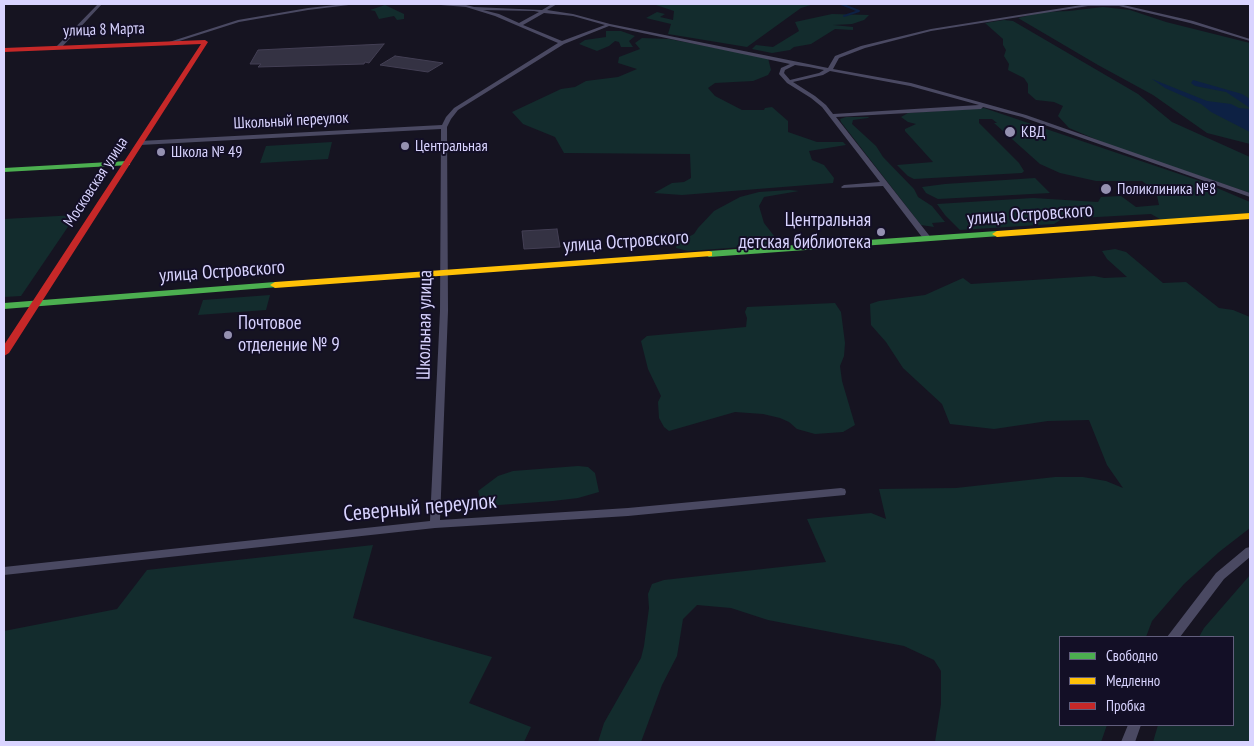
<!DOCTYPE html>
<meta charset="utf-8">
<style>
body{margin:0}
#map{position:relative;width:1254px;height:746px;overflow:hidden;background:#161421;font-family:"PT Sans Narrow",sans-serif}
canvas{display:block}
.frame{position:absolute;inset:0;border:5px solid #d9d4ff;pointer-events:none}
.legend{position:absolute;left:1059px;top:636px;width:175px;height:90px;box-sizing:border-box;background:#130f26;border:1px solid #625e7d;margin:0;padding:6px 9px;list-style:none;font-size:15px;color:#d9d4ff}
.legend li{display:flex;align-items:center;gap:10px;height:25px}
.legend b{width:25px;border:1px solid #625e7d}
</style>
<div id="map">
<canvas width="1254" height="746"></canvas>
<div class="frame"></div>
<ul class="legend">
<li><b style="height:6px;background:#4caf50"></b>Свободно</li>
<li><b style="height:6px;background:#ffc107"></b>Медленно</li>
<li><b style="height:6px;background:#c62828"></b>Пробка</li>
</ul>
</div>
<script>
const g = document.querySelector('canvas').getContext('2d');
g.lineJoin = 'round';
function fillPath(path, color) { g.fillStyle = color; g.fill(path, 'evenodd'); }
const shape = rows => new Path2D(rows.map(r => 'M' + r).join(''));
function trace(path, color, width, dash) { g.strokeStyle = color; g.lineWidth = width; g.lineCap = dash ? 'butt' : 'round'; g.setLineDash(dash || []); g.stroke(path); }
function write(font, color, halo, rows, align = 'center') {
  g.font = font + ' "PT Sans Narrow",sans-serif'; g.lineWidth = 4; g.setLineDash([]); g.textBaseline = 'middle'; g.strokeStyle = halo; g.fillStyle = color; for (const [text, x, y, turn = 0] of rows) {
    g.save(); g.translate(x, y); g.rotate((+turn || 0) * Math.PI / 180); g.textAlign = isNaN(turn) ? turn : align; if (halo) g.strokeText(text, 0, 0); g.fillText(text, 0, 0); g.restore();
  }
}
const green = shape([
 [653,4,814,4,801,8,747,47,668,34,671,24,646,18,657,12,665,14,660,17,673,20,674,11],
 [385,5,404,14,404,19,397,20,394,16,379,19,375,11,370,10],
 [1103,7,1130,10,1166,22,1250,43,1250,144,1207,133,1153,95,1098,65,1018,18,1043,12,1069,11],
 [832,14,869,15,864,20,852,24,833,25,853,27,853,30,835,29,811,44,794,47,790,50,772,53,752,49,756,45,773,47,799,31,795,22],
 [1004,20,1013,21,1138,94,1172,122,1250,157,1250,193,1114,147,1069,128,1058,116,1063,106,1054,102,1036,100,1028,93,1028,84,1024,78,1008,70,1009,64,1004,56,1006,50,1003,45,1003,39,985,23],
 [606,31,621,31,635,36,629,41,633,47,621,47,619,42,615,41,609,46,597,51,579,44,585,40,606,37],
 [642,38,669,39,768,58,771,70,768,75,753,81,715,83,708,88,715,96,742,110,764,110,765,108,772,107,788,121,788,132,817,142,843,142,846,145,809,151,812,160,824,165,834,178,833,183,682,195,654,193,672,183,684,182,691,178,690,154,564,153,555,137,523,124,512,112,561,89,575,87,586,81,618,77,637,69,618,63,619,57,640,49,635,43],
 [984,108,1203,182,1250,202,1250,213,1170,219,1160,219,1151,214,1062,219,1054,224,960,230,945,215,937,204,1033,198,1098,202,1101,197,1121,196,1136,207,1159,205,1156,191,1142,181,1096,181,1060,173,1040,164,994,123,997,123,992,119,979,119,979,123,1019,163,1024,171,1022,173,914,179,908,176,897,165,933,162,905,131,905,129,916,124,908,122,901,117,908,113],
 [846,117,869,117,868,118,853,120,852,124,876,146,883,157,914,189,918,197,932,206,945,222,932,223,934,227,921,225,841,122,840,119],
 [332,142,328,159,260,163,266,146],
 [1035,178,1050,193,938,199,926,193,922,187,945,184],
 [789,190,799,191,764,197,759,206,764,223,778,241,784,244,688,251,676,248,677,243,694,234,698,228,714,211,740,197,759,192],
 [76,215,21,296,4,297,4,219],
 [1115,249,1126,252,1163,283,1186,282,1219,308,1233,310,1250,317,1250,528,1219,552,1184,584,1152,621,1146,637,1060,637,1060,725,1107,725,1101,742,935,742,941,704,941,671,934,660,904,646,768,620,731,608,697,605,683,619,677,656,662,685,641,742,598,742,604,723,641,658,644,646,649,608,648,594,652,584,664,580,826,562,807,519,871,513,886,519,879,489,956,488,1055,477,1083,477,1106,481,1123,488,1107,465,1089,420,1048,421,994,429,950,424,942,404,903,368,886,342,871,325,870,304,879,301,925,295,963,278,971,284,1094,276,1104,278,1127,277,1107,259,1102,251],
 [270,295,266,310,198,315,203,300],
 [835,303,841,312,845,343,844,356,840,366,842,381,855,425,843,432,815,434,797,429,789,422,780,418,763,414,735,412,669,431,664,427,659,418,658,402,661,396,648,369,641,341,647,336,746,327,747,318,745,312,747,307],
 [578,466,588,467,595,473,599,492,578,498,553,501,499,505,482,505,478,491,498,476,513,471],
 [373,545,353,618,492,657,469,703,531,727,524,742,4,742,4,631,117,609,147,570],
 [1250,575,1250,742,1153,742,1158,725,1233,725,1233,637,1199,637,1204,628]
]);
const water = shape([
 [1152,79,1207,101,1231,104,1239,108,1250,109,1250,132,1211,112,1201,104,1165,88],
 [1193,80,1242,94,1250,99,1250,108,1226,92,1195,86,1191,83]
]);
const stream = shape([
 [841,4,859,11,844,16]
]);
const building = shape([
 [384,44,369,63,365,62,364,64,258,67,261,64,250,64,258,50,384,44],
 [395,56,443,63,428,72,380,65,395,56],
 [557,229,560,247,524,249,522,231,557,229]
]);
const street = shape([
 [98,4,102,4,60,49,56,49,56,47,98,4],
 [345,4,357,4,308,10,239,22,170,44,166,43,238,20,308,8,345,4],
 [428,4,448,4,466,5,474,7,542,10,552,4,557,4,547,10,573,14,610,24,828,68,835,56,861,46,931,29,1088,4,1119,4,1193,21,1250,39,1250,41,1190,23,1119,6,1088,6,931,31,865,48,839,58,833,69,911,83,1026,115,1250,193,1250,197,1022,117,983,107,981,109,836,117,932,239,928,241,925,241,883,186,842,188,841,187,844,185,880,182,822,107,811,98,787,83,779,74,781,68,790,64,609,26,564,44,458,110,451,119,447,127,448,311,440,520,628,508,841,488,845,489,846,492,845,495,628,516,435,528,4,575,4,567,430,521,440,311,441,129,140,145,137,143,140,141,442,125,446,117,454,108,558,43,495,16,466,7,428,4],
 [483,10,534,11,539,12,519,23,499,14,483,10],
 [544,13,573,16,605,25,562,41,523,25,544,13],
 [795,65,809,67,824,70,819,73,790,80,784,73,785,70,795,65],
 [830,71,910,86,979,105,833,114,826,105,815,96,793,82,823,75,830,71],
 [1250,547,1250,557,1224,579,1180,637,1167,637,1216,573,1246,548,1250,547],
 [1128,725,1141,725,1135,742,1121,742,1128,725]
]);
const fast = shape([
 [127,161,130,161,130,165,4,172,4,168,127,161],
 [997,231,1000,232,1000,236,709,257,704,254,709,251,997,231],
 [275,282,278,283,280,285,278,287,4,309,4,303,275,282]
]);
const slow = shape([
 [1250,213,1250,219,997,237,992,234,997,231,1250,213],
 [709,251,712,252,712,256,275,288,270,285,275,282,709,251]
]);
const jam = shape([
 [205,40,208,42,9,353,4,356,4,345,201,44,4,52,4,48,205,40]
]);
const markers = [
 [1010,132,6,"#9591b1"],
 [405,146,5,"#9591b1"],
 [161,152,5,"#9591b1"],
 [1106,189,6,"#9591b1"],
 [881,232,5,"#9591b1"],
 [228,335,5,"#9591b1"]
];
const farStreetnames = [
 ["улица 8 Марта",104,30,-2],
 ["Школьный переулок",291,121,-3],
 ["Московская улица",96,182,-57]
];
const farPoinames = [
 ["КВД",1021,132],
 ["Центральная",415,146],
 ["Школа № 49",171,152],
 ["Поликлиника №8",1117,189]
];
const streetNames = [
 ["улица Островского",1030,215,-4],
 ["улица Островского",626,242,-4],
 ["улица Островского",222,272,-4],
 ["Школьная улица",425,325,-89]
];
const poiNames = [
 ["Центральная",871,221],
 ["детская библиотека",871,243],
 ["Почтовое",238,324,"left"],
 ["отделение № 9",238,346,"left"]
];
const nearStreetnames = [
 ["Северный переулок",420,508,-5]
];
fillPath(green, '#132c2d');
fillPath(water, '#0d2144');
trace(stream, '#0d2144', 2);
fillPath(building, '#343243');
trace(building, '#433f54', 1);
fillPath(street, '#4a4962');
fillPath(fast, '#4caf50');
fillPath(slow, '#ffc107');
fillPath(jam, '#c62828');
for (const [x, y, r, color] of markers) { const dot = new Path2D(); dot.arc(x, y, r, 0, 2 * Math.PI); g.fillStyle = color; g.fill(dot); trace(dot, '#130f26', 2); }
write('16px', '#d9d4ff', '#130f26', farStreetnames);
write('16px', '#d9d4ff', '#130f26', farPoinames, 'left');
write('19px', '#d9d4ff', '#130f26', streetNames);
write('19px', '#d9d4ff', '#130f26', poiNames, 'right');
write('22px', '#d9d4ff', '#130f26', nearStreetnames);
</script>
